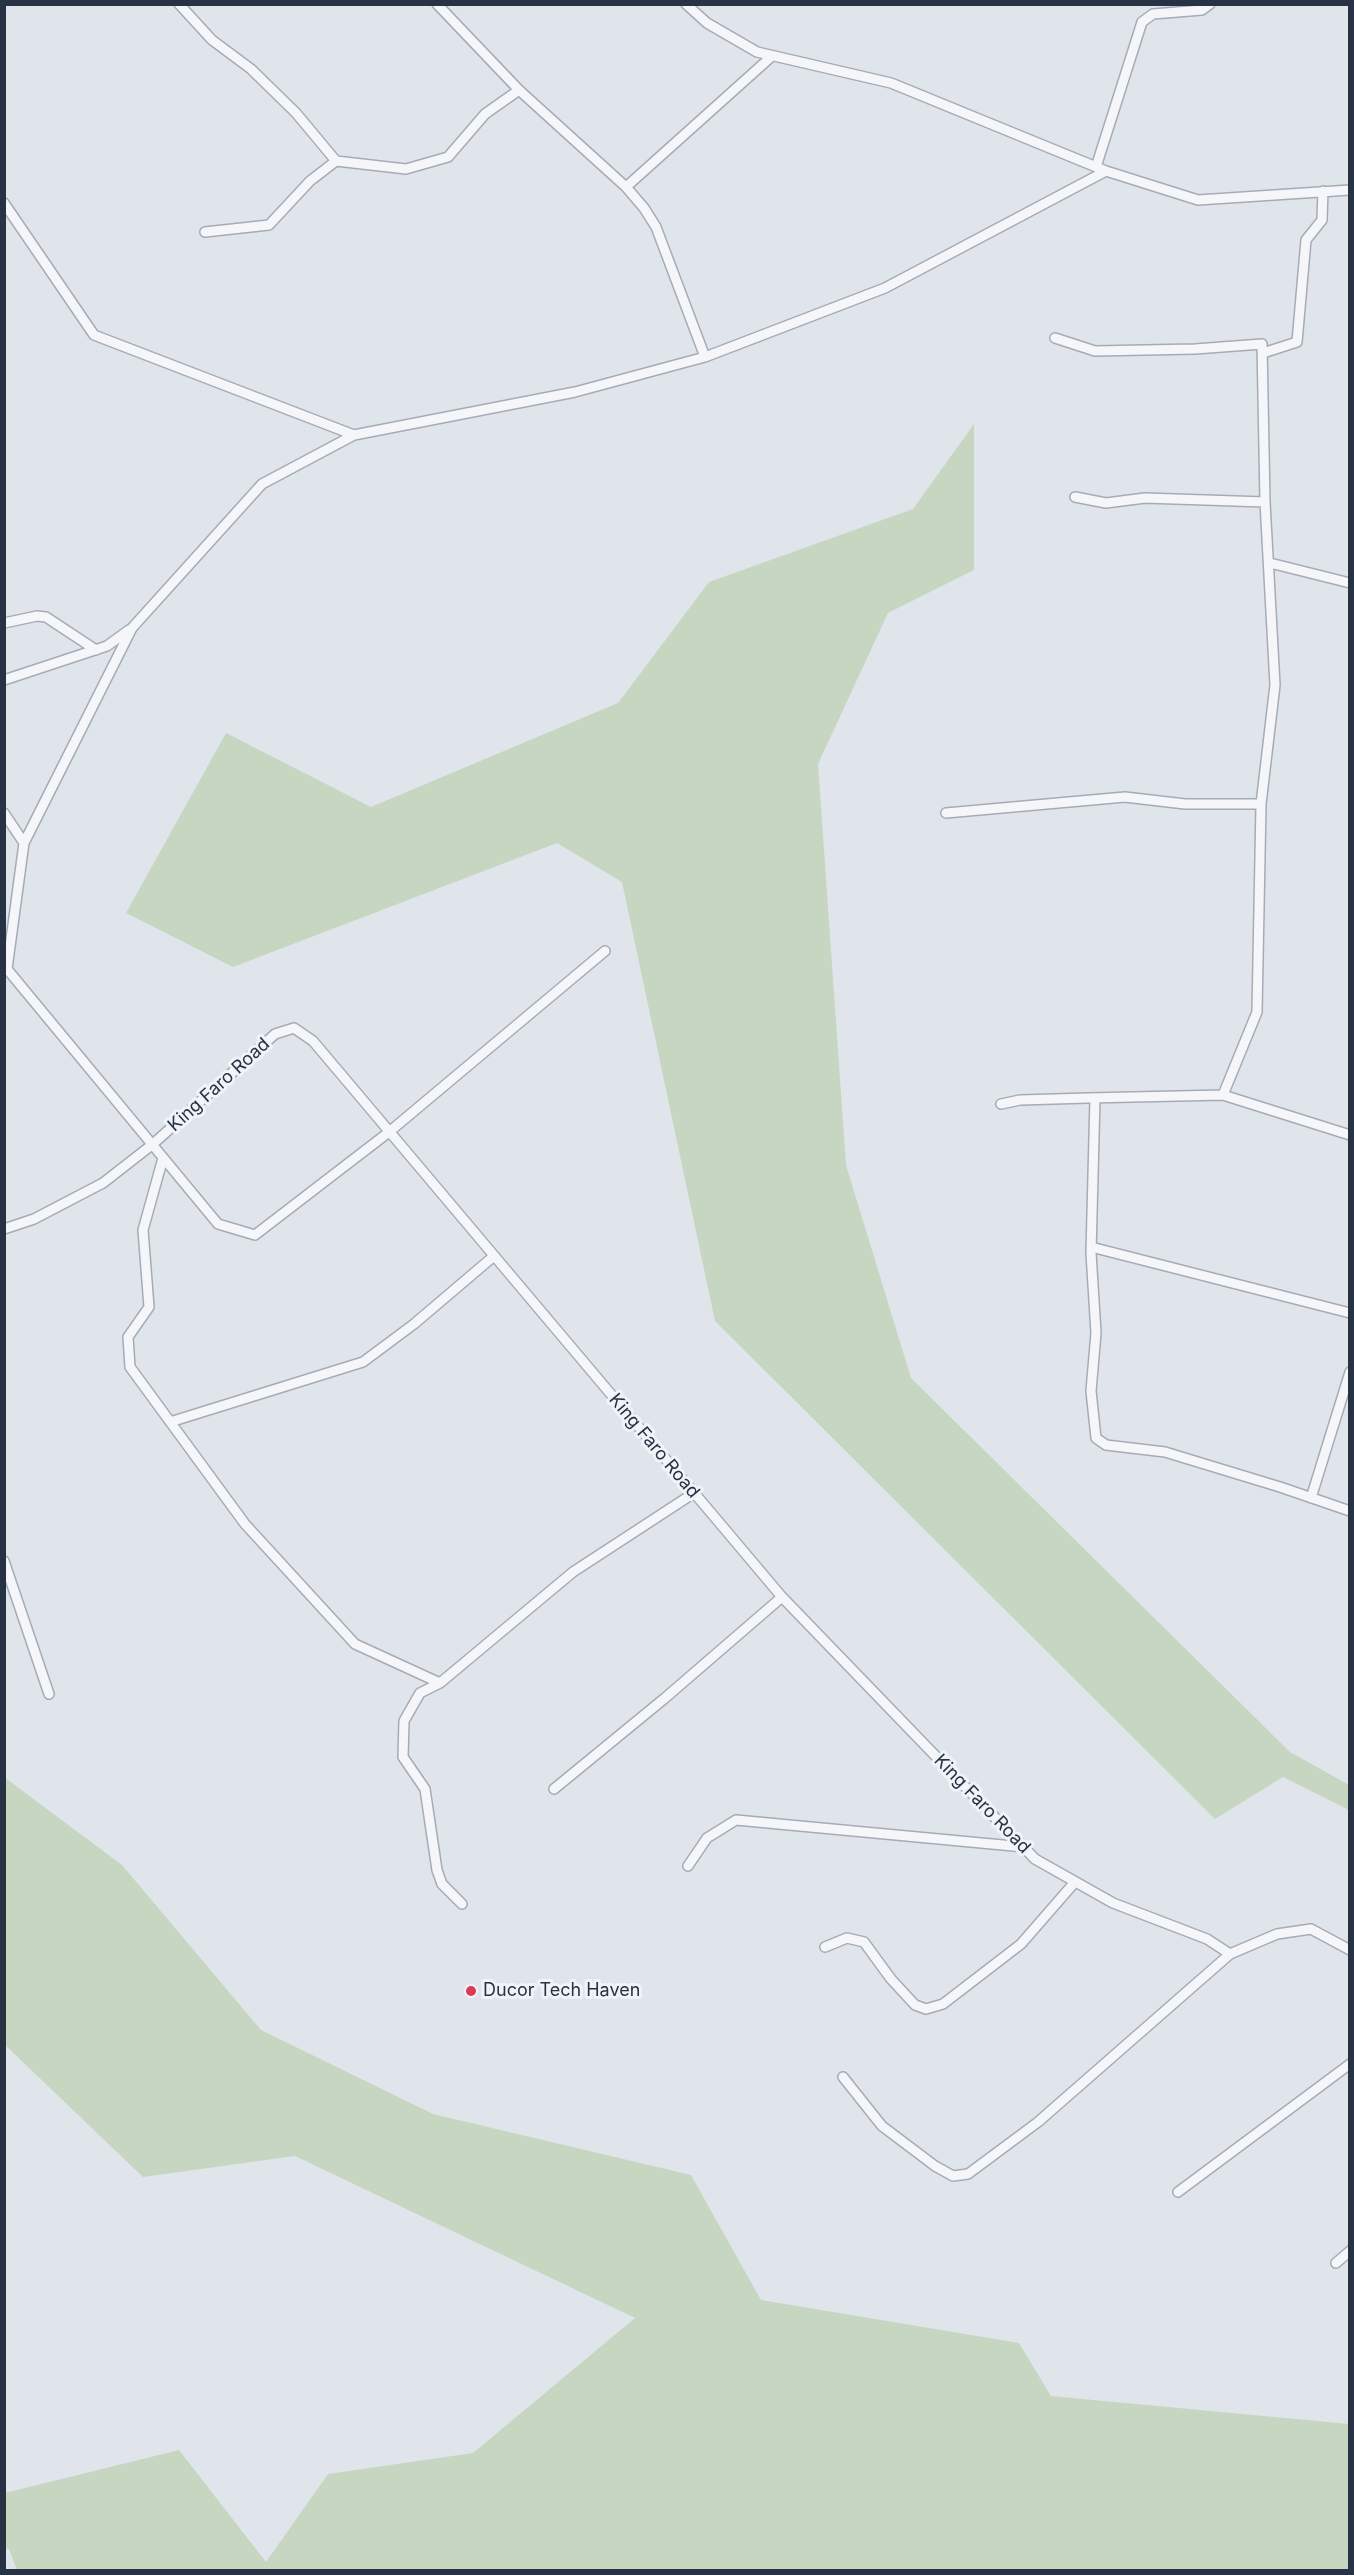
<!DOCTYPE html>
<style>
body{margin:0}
#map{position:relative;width:1354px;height:2575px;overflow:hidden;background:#e0e5eb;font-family:Inter,sans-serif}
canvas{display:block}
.frame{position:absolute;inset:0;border:6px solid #273344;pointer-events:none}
</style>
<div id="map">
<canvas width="1354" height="2575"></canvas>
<div class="frame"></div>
</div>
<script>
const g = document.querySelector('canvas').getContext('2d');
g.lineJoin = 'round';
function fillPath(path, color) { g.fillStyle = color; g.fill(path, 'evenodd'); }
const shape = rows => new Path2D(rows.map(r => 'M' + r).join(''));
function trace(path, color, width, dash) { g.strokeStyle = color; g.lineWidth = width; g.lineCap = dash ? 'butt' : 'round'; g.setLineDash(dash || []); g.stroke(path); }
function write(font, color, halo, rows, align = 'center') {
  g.font = font + ' Inter,sans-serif'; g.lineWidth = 6; g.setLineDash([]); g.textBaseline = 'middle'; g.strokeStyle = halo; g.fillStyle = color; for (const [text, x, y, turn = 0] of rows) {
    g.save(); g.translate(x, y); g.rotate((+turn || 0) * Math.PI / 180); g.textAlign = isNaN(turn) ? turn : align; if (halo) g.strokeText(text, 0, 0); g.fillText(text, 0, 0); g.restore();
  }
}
const green = shape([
 [974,424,974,570,888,613,818,764,846,1165,911,1378,1290,1752,1349,1785,1349,1810,1283,1777,1215,1819,715,1321,622,882,557,843,233,967,126,913,226,733,371,807,618,703,709,582,913,509],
 [4,1777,122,1865,261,2030,433,2114,691,2175,761,2300,1019,2343,1051,2396,1349,2424,1349,2570,17,2570,9,2549,5,2548,5,2493,179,2450,266,2562,328,2474,473,2453,635,2318,295,2156,143,2177,5,2045]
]);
const street = shape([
 [179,4,212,40,251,69,296,113,336,161],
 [437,4,519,90,626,187,644,208,656,227,705,357],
 [686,4,707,23,757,52,891,83,1106,171,1198,200,1350,190],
 [1096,167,1142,22,1153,14,1202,10,1210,4],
 [626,187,772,56],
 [4,203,94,335,354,435],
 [205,232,269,225,310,181,336,161,406,169,448,157,485,114,519,90],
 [1055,338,1095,351,1195,349,1262,344,1265,502,1275,685,1261,804,1257,1012,1223,1095],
 [1263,353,1297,342,1306,240,1322,220,1323,191],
 [1075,497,1106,503,1145,498,1265,502],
 [1270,563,1350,583],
 [4,623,37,616,46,617,96,650],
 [4,680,107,646,129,630],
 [4,813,24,843],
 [946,813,1125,797,1185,804,1261,804],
 [605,951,389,1132,255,1235,218,1224,7,969,24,843,132,628,262,484,354,435,575,392,705,357,885,288,1106,171],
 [1095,1098,1091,1253,1096,1333,1091,1391,1096,1438,1106,1445,1165,1452,1280,1487,1350,1511],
 [1001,1104,1020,1100,1088,1098,1223,1095,1350,1135],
 [163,1158,143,1230,149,1307,128,1337,130,1367,245,1524,355,1644,440,1683],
 [4,1229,34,1219,103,1183,153,1144,275,1034,294,1028,313,1041,782,1597,1035,1859,1113,1903,1207,1939,1230,1954,1277,1934,1311,1929,1350,1950],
 [1091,1247,1350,1313],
 [170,1422,363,1362,414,1324,494,1256],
 [1311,1498,1350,1372],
 [4,1561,49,1694],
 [554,1789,665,1698,782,1597],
 [688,1866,707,1838,736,1820,1024,1847],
 [462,1904,442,1884,437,1870,425,1789,403,1757,404,1721,420,1693,440,1683,573,1572,694,1493],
 [825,1947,847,1938,864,1942,891,1979,915,2005,926,2009,943,2004,1021,1944,1075,1882],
 [843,2077,882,2126,935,2166,953,2176,968,2174,1038,2122,1230,1954],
 [1178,2192,1350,2064],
 [1336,2263,1350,2251]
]);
const markers = [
 [471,1991,6,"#dc3957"]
];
const streetNames = [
 ["King Faro Road",219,1085,-42],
 ["King Faro Road",654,1446,50],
 ["King Faro Road",982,1804,46]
];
const poiNames = [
 ["Ducor Tech Haven",483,1991]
];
fillPath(green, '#c7d6c1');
trace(street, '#a5acb6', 12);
trace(street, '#f4f6f9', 9);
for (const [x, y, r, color] of markers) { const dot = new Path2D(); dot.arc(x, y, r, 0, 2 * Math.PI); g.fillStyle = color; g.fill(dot); trace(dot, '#f0f4f8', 2); }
write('18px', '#273344', '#f0f4f8', streetNames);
write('18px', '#273344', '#f0f4f8', poiNames, 'left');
</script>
